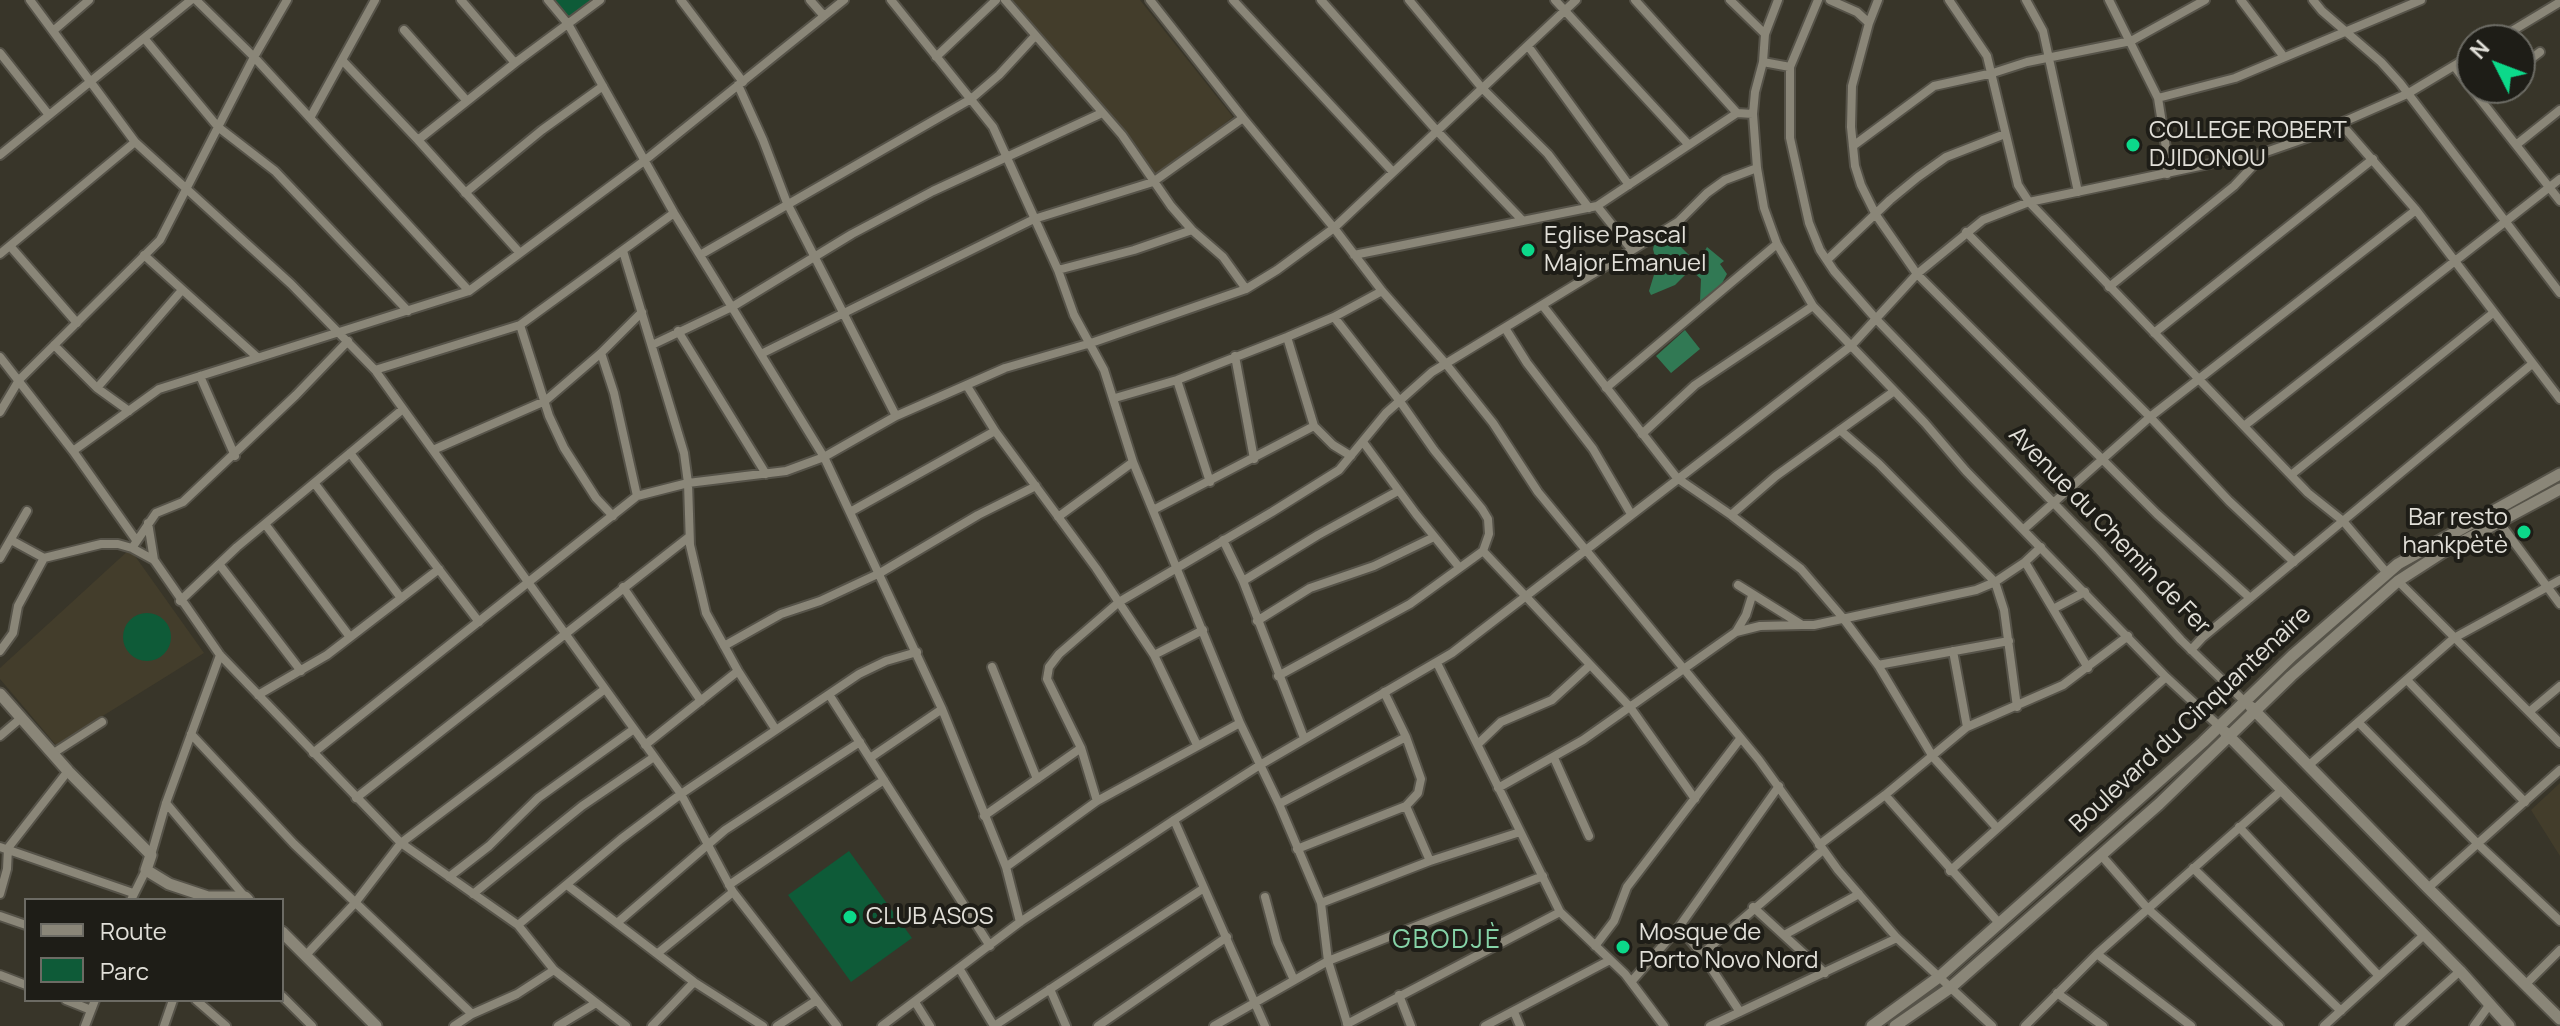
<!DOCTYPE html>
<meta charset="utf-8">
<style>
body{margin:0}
#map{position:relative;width:2560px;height:1026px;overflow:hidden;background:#383529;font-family:Manrope,sans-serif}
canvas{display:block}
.legend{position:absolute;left:24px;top:898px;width:260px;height:104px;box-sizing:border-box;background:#1e1d17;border:2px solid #6c6b64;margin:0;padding:10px 14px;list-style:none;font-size:24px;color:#e1dfd8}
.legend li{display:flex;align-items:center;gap:16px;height:40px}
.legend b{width:40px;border:2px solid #6c6b64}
.north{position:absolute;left:2456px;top:24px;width:80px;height:80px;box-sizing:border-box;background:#1e1d17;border:2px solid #6c6b64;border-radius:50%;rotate:312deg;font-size:22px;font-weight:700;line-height:32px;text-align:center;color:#e1dfd8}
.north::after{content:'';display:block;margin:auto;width:28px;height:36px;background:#0cd98a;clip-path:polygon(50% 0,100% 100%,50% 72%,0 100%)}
</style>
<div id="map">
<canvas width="2560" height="1026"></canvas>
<ul class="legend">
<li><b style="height:10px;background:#8a8678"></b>Route</li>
<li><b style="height:22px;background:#0e5b38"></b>Parc</li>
</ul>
<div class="north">N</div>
</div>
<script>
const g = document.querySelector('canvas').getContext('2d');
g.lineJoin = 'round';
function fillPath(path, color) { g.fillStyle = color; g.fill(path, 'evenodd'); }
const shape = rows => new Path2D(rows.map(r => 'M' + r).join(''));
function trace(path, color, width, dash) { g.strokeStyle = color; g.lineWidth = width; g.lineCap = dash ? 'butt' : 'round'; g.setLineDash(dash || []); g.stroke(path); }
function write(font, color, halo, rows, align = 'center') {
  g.font = font + ' Manrope,sans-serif'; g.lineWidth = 8; g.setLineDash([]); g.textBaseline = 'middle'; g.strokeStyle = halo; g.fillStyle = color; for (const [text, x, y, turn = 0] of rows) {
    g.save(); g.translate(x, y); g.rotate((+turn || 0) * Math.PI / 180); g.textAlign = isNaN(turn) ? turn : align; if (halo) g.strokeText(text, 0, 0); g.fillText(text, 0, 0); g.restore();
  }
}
const built = shape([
 [1009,0,1140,0,1233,117,1155,177],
 [130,549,204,653,56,745,0,679,0,668],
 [2560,783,2560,856,2531,810]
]);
const green = shape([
 [555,0,595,0,570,19],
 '123 637a24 24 0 1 1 48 0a24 24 0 1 1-48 0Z',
 [849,851,912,938,851,982,788,895]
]);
const forest = shape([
 [1668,234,1689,255,1702,256,1707,247,1724,261,1720,264,1727,274,1720,287,1700,301,1701,279,1692,271,1688,272,1675,285,1651,295,1649,291,1657,265,1653,249,1655,241],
 [1685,330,1700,349,1671,373,1656,356]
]);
const street = shape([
 [30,0,135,142,291,284,375,370,681,794,733,892,837,1026],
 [196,0,254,57,469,291],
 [461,0,515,63],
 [548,0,568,24,674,213,824,457,942,709,1006,867,1020,922],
 [681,0,743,82],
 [810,0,824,16],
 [891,0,993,127,1058,270,1074,315,1104,370,1133,462,1240,723,1279,804,1321,903,1328,961,1348,1026],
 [1005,0,1122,135,1171,206,1192,230,1223,257,1246,289],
 [1150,0,1243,118,1334,228,1382,291,1446,364,1493,423,1538,492,1759,760,1838,870,1897,938,1992,1026],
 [1233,0,1393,172],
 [1321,0,1437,131,1522,220],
 [1409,0,1482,88,1548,154,1589,208],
 [1555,0,1688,144],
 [1635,0,1737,113],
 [1730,0,1765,34],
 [1778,0,1765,34,1763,62,1755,92,1753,114,1757,168,1764,208,1777,244,1813,306,1925,423,1966,471,2166,677,2219,726],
 [1818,0,1790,67,1790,138,1809,223,1820,250,1834,271,1877,320,2099,550,2181,640,2244,701],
 [1830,0,1857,12,1869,23,1852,86,1851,127,1855,166,1861,185,1876,215,1917,274,2157,514,2250,598],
 [1949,0,1987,56,2018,185,2029,202,2308,493,2343,521,2387,573],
 [2026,0,2043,31,2078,192],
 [2109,0,2158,98,2166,148,2167,174],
 [2241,0,2284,57],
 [2313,0,2322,11,2381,62,2400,83,2560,293],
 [1869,23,1878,0],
 [404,30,467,101],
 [53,31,89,0],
 [144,38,218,127,275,171,408,311],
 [2497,40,2560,2],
 [1528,46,1629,185],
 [0,53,49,115],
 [936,57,996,0],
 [342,60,418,140,519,252],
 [1763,62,1790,67],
 [2454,66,2560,201],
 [2520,67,2540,52],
 [738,85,763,140,787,203,896,416],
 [2158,98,2235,78,2421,0],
 [2479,98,2492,88],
 [310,118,375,0],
 [2341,124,2416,210,2560,399],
 [418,140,515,63,600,0],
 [2516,145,2560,110],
 [1853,146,1934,86,1993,73,2027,62,2131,41,2205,0],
 [0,155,191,0],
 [465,193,542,130,603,86],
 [1597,206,1632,250],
 [1966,232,2150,417,2229,501,2294,562],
 [10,246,77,323],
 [623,251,684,453,688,483,690,545,706,613,738,671,776,730],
 [0,254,135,142],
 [144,255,257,357],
 [700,255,971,99,999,75,1035,36],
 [1354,255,1597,206,1737,113,1753,114],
 [1827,260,1890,200,1918,177,1946,157,2005,134],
 [1058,270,1134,250,1192,230],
 [2109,287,2234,186,2266,152],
 [1543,306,1677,478,1731,515,1801,569,1843,618,1878,665,1933,757,1997,828],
 [520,325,549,416,564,448,596,498,613,516],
 [1505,328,1527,363,1593,449,1631,514],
 [678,331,766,474],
 [2154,333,2373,159],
 [1287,337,1314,426,1333,445,1351,456],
 [348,341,296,395,183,502,156,513,132,548,154,560,220,655,401,843,518,925,554,970,626,1026],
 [54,345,97,388,129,411],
 [652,345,732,307,852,234,933,191,1102,113],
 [601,353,614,393,637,496],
 [761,354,1034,219,1153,182,1243,118],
 [1235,356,1254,459],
 [0,357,73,451,136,540],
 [375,370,520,325,674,213],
 [200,376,235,456],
 [1177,380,1210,482],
 [967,386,995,431,1096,568,1154,655,1197,745],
 [97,388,182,290],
 [1606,388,1777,244],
 [1115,398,1177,380,1287,337,1334,317,1382,291],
 [0,412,19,380,160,240,254,57,287,0],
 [2244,426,2560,179],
 [1840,430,1879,464,1995,582,2004,610,2017,707],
 [1642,434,1695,385,1813,306],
 [1363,442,1416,514,1459,567],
 [433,450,545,401,601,353,642,312],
 [73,451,159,389,469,291,644,161,844,0],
 [350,453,479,622],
 [2291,475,2493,313],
 [315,484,401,598],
 [1153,510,1314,426],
 [850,512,995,431],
 [1731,515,1776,476,1893,392],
 [1058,517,1133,462],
 [2499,522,2560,604],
 [148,523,154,560],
 [265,524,350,637],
 [2024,529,2150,417,2416,210],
 [11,540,44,558,101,544,118,544,132,548],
 [1223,540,1243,581,1304,738],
 [1483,551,1630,707,1695,799],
 [0,558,27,511],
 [2025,562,2088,668],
 [219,564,301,671],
 [1243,581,1318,535,1398,491],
 [2398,581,2560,743],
 [1738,585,1802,625,1814,625,1976,590,1995,582,2025,562,2041,547],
 [623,587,701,701],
 [180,601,237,547,403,409],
 [2053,609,2085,592],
 [1257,621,1310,588,1374,566,1434,537],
 [1736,632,1760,626,1802,625],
 [724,646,781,614,820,601,880,573,978,515,1036,486],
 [2191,650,2202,638,2532,364],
 [0,651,13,633,18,606,44,558],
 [1953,651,1967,727],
 [1154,655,1203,630],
 [1437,663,1560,912,1625,974,1664,1026],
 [1878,665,2009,641],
 [992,667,1037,779],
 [1278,676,1410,604,1483,551,1489,534,1488,519,1482,509,1434,450,1399,400,1334,317],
 [2407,680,2525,802],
 [258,695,327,655,439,569],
 [830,696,990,946],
 [2529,712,2560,686],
 [2358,722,2478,844,2560,921],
 [191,734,294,844,472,1014],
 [0,736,21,718],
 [1478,744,1501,722,1552,700,1589,666],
 [645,745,738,671],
 [313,753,637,496,688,483,786,471,824,457,896,416,1005,368,1091,343,1246,289,1277,270,1334,228,1576,0],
 [52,754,102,722],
 [870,758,942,709],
 [1554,758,1589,836],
 [2308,766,2454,638,2560,580],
 [1498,788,1583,740,1736,632,1746,615,1752,596],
 [1885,795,1999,923],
 [356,798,689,537],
 [1097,801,1081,748,1047,679,1049,667,1059,654,1119,602,1272,512,1339,470,1386,413,1432,372,1678,222,1707,193,1725,180,1757,168],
 [166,803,245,897],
 [1279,804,1406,737],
 [1406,806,1430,861],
 [984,816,1081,748],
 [1174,820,1265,1026],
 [2239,827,2379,976],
 [1819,845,1885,795,1967,727,2063,685,2128,636],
 [0,847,133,893],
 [1297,849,1406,806,1418,793,1421,779,1406,737,1384,692],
 [151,855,166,803,220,655],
 [2101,855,2148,909,2279,1026],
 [1006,867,1097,801,1240,723],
 [2193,868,2341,1011],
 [1950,871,2166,677],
 [449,877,489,846,538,798,634,729],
 [567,885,694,982,763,1026],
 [729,885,884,780],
 [2428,888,2560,770],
 [0,894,7,869,8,848,68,771],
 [473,894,582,806,654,757],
 [1265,897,1277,942,1294,980],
 [131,900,146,870],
 [1321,903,1430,861,1520,832],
 [1753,907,1825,973],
 [0,916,26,925],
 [617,923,725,830,860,742],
 [518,925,621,839,681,794,859,674,886,661,917,652],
 [1679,927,1702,954,1740,1012],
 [1786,934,1859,894],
 [1595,946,1614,921,1627,887,1740,739],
 [658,953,733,892],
 [1702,954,1823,850],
 [2097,954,2191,1026],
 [306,955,355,903,401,843,605,689],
 [959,968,994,1026],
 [0,975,26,985],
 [1631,982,1679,927,1779,786],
 [2526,984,2560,950],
 [1050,989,1066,1026],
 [2057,993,2103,1026],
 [1399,995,1411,1026],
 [282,996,312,1026],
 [66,1000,91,1010],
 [196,1000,226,1026],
 [915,1002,930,1026],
 [1514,1012,1520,1026],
 [1347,1024,1560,912],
 [85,1026,95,1000],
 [164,1026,173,1000],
 [454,1026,472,1014,517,994,554,970],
 [558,1026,596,1003],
 [652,1026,694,982],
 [777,1026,817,1000],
 [882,1026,1020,922,1174,820,1260,765,1452,653,1851,346,1917,274,1983,220,2029,202,2266,152,2309,137,2407,94,2472,55],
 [994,1026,1204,888],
 [1098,1026,1227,937],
 [1214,1026,1328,961,1543,876],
 [1485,1026,1610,960],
 [1710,1026,1897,938],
 [2025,1026,2097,954,2283,789],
 [2324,1026,2424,935],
 [2399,1026,2460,971],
 [2474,1026,2490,1004]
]);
const secondary = shape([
 [0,694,68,771,151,855,146,870,169,884,208,897,245,897,248,900],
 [2251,707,2428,888,2560,1019],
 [2225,732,2460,971,2509,1026],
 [282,932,376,1026],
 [1872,1026,1939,977,2203,742,2292,656,2398,564,2560,474],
 [1895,1026,1950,988,2159,804,2291,676,2398,581,2443,552,2560,489]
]);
const markers = [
 [2133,145,8,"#0cd98a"],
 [1528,250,8,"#0cd98a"],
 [2524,532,8,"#0cd98a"],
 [850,917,8,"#0cd98a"],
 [1623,947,8,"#0cd98a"]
];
const poiNames = [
 ["COLLEGE ROBERT",2149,131],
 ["DJIDONOU",2149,159],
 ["Eglise Pascal",1544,236],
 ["Major Emanuel",1544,264],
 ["Bar resto",2508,518,"right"],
 ["hankpètè",2508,546,"right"],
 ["CLUB ASOS",866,917],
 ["Mosque de",1639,933],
 ["Porto Novo Nord",1639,961]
];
const streetNames = [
 ["Avenue du Chemin de Fer",2109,531,46],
 ["Boulevard du Cinquantenaire",2191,720,-43]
];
const neighbourhoodNames = [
 ["GBODJÈ",1447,941]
];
fillPath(built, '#433d2b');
fillPath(green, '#0e5b38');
fillPath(forest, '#317954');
trace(street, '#565349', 12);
trace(secondary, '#565349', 15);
trace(street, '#8a8678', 8);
trace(secondary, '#8a8678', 11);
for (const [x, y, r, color] of markers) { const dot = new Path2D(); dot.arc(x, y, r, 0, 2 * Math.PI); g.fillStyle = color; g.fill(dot); trace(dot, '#1e1d17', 3); }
write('24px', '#e1dfd8', '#1e1d17', poiNames, 'left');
write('24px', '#e1dfd8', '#1e1d17', streetNames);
g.letterSpacing = '2px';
write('26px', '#85d3a7', '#1e1d17', neighbourhoodNames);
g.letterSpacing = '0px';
</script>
